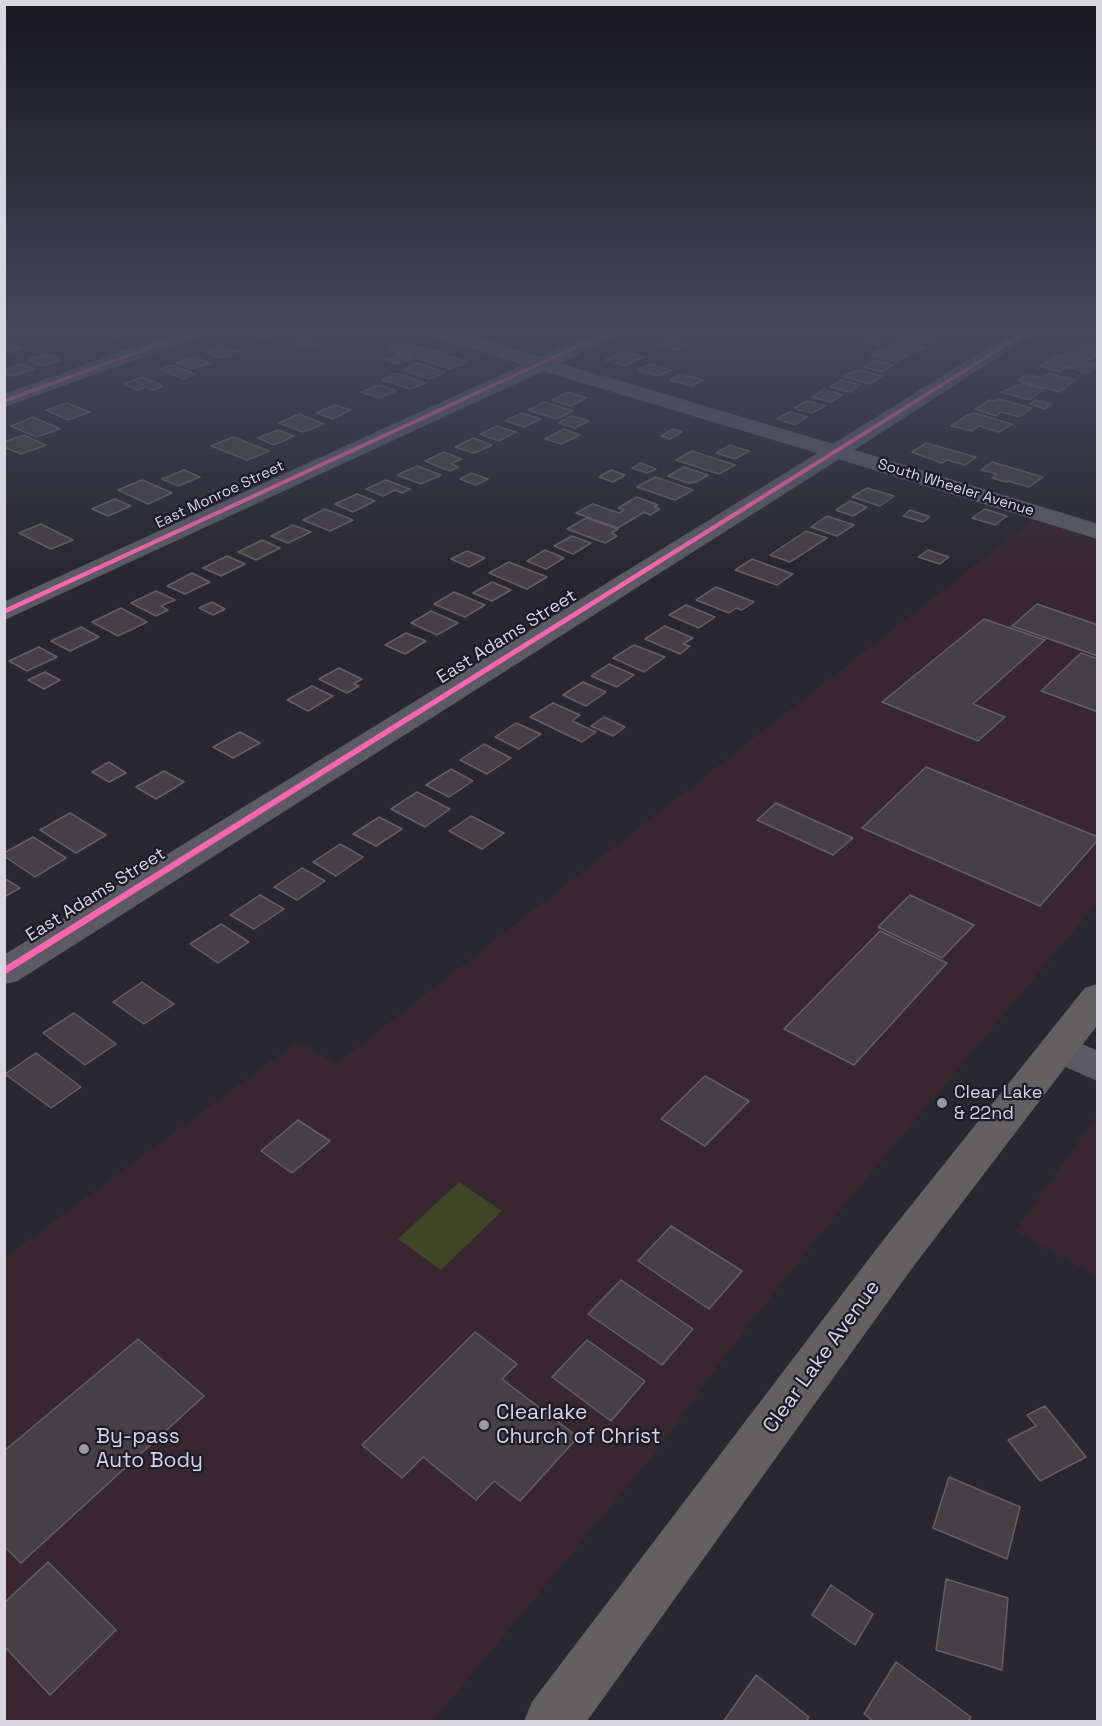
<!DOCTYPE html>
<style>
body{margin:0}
#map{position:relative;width:1102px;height:1726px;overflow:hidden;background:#292831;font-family:"Space Grotesk",sans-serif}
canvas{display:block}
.frame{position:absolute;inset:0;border:6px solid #d7d6e1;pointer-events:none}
</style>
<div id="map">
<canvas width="1102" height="1726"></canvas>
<div class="frame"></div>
</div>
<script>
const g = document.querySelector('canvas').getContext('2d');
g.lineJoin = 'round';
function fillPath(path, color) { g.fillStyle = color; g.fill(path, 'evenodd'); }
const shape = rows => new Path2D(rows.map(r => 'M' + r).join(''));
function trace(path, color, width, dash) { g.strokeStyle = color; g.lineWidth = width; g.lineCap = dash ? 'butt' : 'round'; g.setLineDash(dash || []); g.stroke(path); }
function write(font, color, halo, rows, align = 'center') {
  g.font = font + ' "Space Grotesk",sans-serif'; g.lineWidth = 4.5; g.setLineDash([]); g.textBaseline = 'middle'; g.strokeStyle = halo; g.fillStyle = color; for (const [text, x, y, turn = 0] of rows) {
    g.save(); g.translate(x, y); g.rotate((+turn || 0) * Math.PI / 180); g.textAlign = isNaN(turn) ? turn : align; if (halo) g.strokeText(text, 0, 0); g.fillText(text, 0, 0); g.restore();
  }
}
const commercial = shape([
 [1033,520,1097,540,1097,903,836,1215,726,1354,665,1441,433,1721,5,1721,4,1258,298,1041,336,1064],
 [1097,1115,1097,1277,1015,1231]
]);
const green = shape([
 [459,1182,502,1211,441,1270,398,1239]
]);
const building = shape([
 [110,331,131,331,136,333,118,339,103,334,110,331],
 [258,331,275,331,283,334,268,340,250,334,258,331],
 [917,331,942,338,931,344,905,337,917,331],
 [1084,331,1098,331,1098,339,1080,334,1084,331],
 [872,337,886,341,878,345,863,341,872,337],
 [670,338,691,344,677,350,656,344,670,338],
 [306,339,320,343,310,347,296,343,306,339],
 [900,340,926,347,915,353,888,346,900,340],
 [1085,342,1098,346,1098,354,1088,360,1066,354,1085,342],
 [8,343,21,349,4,354,4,345,8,343],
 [401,343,419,349,423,347,467,362,450,369,388,349,401,343],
 [221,346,238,352,222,358,205,352,221,346],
 [882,348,909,355,897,362,870,355,882,348],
 [624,351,644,357,625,366,605,360,624,351],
 [46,354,61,360,42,366,28,360,46,354],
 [399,354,412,359,398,364,385,360,399,354],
 [1058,355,1098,365,1098,367,1089,373,1066,367,1060,372,1040,366,1058,355],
 [193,357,210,363,193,369,176,363,193,357],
 [875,360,893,365,882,372,864,367,875,360],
 [418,363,445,372,430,379,403,370,418,363],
 [21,364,34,369,14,376,4,373,4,370,21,364],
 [650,364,671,370,658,376,637,370,650,364],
 [171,365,196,374,183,379,160,369,171,365],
 [859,370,882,376,869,384,842,376,859,370],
 [397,373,425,383,410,389,382,380,397,373],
 [1048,373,1076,380,1060,392,1018,380,1027,374,1041,378,1048,373],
 [682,374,703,380,691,386,670,380,682,374],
 [142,377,157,383,163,386,153,390,146,387,138,390,123,384,142,377],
 [842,380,860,385,849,392,830,387,842,380],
 [1023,383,1044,389,1029,400,1001,392,1023,383],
 [379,385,396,391,379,398,361,392,379,385],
 [824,389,842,395,830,402,812,397,824,389],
 [568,392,587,398,571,406,552,400,568,392],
 [999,399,1032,408,1019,417,1002,412,996,416,975,409,990,400,995,401,999,399],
 [1036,400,1052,404,1045,409,1029,404,1036,400],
 [807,401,825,406,812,413,794,408,807,401],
 [544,402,573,411,557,419,528,410,544,402],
 [67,403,90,412,68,420,46,410,67,403],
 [335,405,351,410,333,419,316,413,335,405],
 [790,412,807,417,795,425,777,419,790,412],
 [522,413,541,419,524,427,505,421,522,413],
 [975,413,1012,424,999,432,979,426,971,431,951,426,968,415,975,413],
 [299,414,324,424,303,432,279,423,299,414],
 [572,416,589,421,575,428,558,423,572,416],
 [33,417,60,429,37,437,11,426,33,417],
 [497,426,516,432,499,441,480,434,497,426],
 [564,429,580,435,561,444,545,439,564,429],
 [673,429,682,432,670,439,661,436,673,429],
 [278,430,294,436,274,445,258,438,278,430],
 [24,435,46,445,21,454,4,447,4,442,24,435],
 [233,437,269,451,247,460,211,446,233,437],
 [473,438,492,445,474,453,455,447,473,438],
 [926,443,976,457,965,465,947,460,942,463,912,452,926,443],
 [730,445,749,451,735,459,716,453,730,445],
 [692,451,735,465,719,474,676,460,692,451],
 [444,452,461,459,451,464,459,467,450,471,425,461,444,452],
 [992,462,1043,477,1029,487,1008,481,1006,482,992,478,997,474,981,470,992,462],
 [641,463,656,469,647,473,632,468,641,463],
 [417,466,441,475,421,484,397,475,417,466],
 [684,467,708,475,696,482,688,483,668,476,684,467],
 [184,470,200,477,178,486,162,479,184,470],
 [611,470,625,475,613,482,599,477,611,470],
 [471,473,488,479,476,485,460,479,471,473],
 [655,477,693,490,675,500,637,487,655,477],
 [142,480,172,493,148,504,118,490,142,480],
 [386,480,410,489,402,493,395,490,383,496,366,489,386,480],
 [867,488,894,496,880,506,852,497,867,488],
 [357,494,375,501,353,512,335,504,357,494],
 [637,497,658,505,654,507,660,509,650,515,644,512,618,528,576,513,593,504,619,513,624,510,618,508,637,497],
 [115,499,131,506,108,516,92,509,115,499],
 [850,501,867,507,853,516,836,510,850,501],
 [325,509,353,520,330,531,303,520,325,509],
 [985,509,1007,516,995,525,972,518,985,509],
 [910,510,930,517,923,522,903,516,910,510],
 [827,516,854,525,837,536,811,527,827,516],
 [586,518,618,529,611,533,617,536,605,543,567,529,586,518],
 [41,524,73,540,51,549,19,533,41,524],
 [293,525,311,532,288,543,271,536,293,525],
 [806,531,827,538,790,562,770,555,806,531],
 [572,536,591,543,573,554,554,546,572,536],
 [262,540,280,548,256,560,238,552,262,540],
 [545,550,564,558,546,569,527,561,545,550],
 [928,550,949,557,940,564,918,557,928,550],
 [467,551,485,558,469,567,451,559,467,551],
 [227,556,245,564,221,576,203,568,227,556],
 [752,559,793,574,777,585,735,570,752,559],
 [509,562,547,577,527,589,489,573,509,562],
 [192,573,210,582,185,594,167,586,192,573],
 [492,582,511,590,492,601,473,593,492,582],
 [716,587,754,602,742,610,736,608,729,613,696,600,716,587],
 [156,591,175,600,161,606,168,610,156,616,131,603,156,591],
 [454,592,485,605,465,617,434,604,454,592],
 [212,602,225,609,213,615,199,608,212,602],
 [1037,604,1098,625,1098,656,1012,626,1037,604],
 [686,605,715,617,699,628,669,615,686,605],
 [121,608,147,622,118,636,92,622,121,608],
 [431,611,458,623,437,635,411,623,431,611],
 [984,619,1045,640,973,704,1005,717,978,741,882,702,984,619],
 [665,626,693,638,683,644,690,646,680,654,645,639,665,626],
 [81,627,99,637,70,651,51,641,81,627],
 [406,633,426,641,405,654,385,645,406,633],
 [634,645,665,657,644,672,613,658,634,645],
 [39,647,57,657,27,671,9,661,39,647],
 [1081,653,1098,659,1098,712,1041,691,1081,653],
 [609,664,634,675,617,687,591,676,609,664],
 [339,668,362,679,354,684,359,686,347,693,319,679,339,668],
 [45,672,60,680,44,689,28,680,45,672],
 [583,682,606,692,586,706,563,695,583,682],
 [312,686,333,696,308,711,287,700,312,686],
 [553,703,580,715,572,721,596,732,582,742,530,717,553,703],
 [604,717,625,727,613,736,591,726,604,717],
 [516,723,541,734,519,749,495,737,516,723],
 [240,732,260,743,233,758,213,747,240,732],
 [484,744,511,758,487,774,460,760,484,744],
 [109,762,126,773,109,782,92,772,109,762],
 [926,767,1098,837,1098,840,1040,906,862,828,926,767],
 [451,769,473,781,449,797,426,785,451,769],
 [164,771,184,782,156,799,136,787,164,771],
 [417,792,450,809,425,827,391,809,417,792],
 [776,803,853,838,833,855,757,820,776,803],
 [70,813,106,835,76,853,40,830,70,813],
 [471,816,504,833,482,849,449,831,471,816],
 [379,817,402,829,376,846,353,834,379,817],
 [33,837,66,858,35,877,4,856,4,853,33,837],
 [340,844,363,857,336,876,313,862,340,844],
 [302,868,325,881,297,900,274,887,302,868],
 [4,878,20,888,4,897,4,878],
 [260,895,284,909,254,929,230,915,260,895],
 [910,895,974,925,942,958,878,927,910,895],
 [221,924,249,942,218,963,190,944,221,924],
 [880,931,947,963,854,1065,784,1029,880,931],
 [142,982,174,1004,144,1024,113,1002,142,982],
 [74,1013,116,1044,85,1065,43,1033,74,1013],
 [36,1053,81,1087,51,1108,5,1074,36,1053],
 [705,1076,749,1101,705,1146,661,1119,705,1076],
 [298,1120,330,1141,292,1173,261,1151,298,1120],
 [671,1226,742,1271,709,1309,638,1261,671,1226],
 [621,1280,693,1329,662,1365,588,1314,621,1280],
 [475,1332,517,1364,502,1379,578,1437,520,1501,494,1481,476,1500,423,1457,402,1478,362,1445,475,1332],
 [138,1339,204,1396,21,1563,4,1546,4,1451,138,1339],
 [587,1340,645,1381,611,1421,552,1377,587,1340],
 [1045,1406,1086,1457,1040,1481,1008,1440,1036,1426,1027,1415,1045,1406],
 [949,1477,1020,1507,1007,1559,933,1528,949,1477],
 [48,1562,116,1630,50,1695,4,1646,4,1603,48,1562],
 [946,1579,1008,1598,1002,1670,936,1650,946,1579],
 [831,1585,873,1614,855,1645,812,1615,831,1585],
 [896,1662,971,1717,968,1722,874,1722,864,1714,896,1662],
 [756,1675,809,1717,806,1722,723,1722,756,1675]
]);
const minor = shape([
 [178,331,206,331,204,335,4,407,4,394,178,331],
 [427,331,457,331,540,357,596,331,621,331,619,335,559,363,833,444,1015,331,1038,331,854,450,1098,524,1098,539,839,459,17,981,4,984,4,955,818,453,543,371,4,620,4,602,523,365,429,335,427,331],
 [1058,1034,1098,1051,1098,1081,1045,1058,1039,1048,1045,1038,1058,1034]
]);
const major = shape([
 [1098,984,1098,1024,912,1268,586,1722,524,1722,532,1702,882,1242,1085,988,1098,984]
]);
const cycleway = shape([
 [191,331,199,331,4,403,4,399,191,331],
 [607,331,614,331,4,614,4,609,607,331],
 [1025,331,1031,331,4,975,4,967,1025,331]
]);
const markers = [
 [942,1103,6,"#9a99a3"],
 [484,1425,6,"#9a99a3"],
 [84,1449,6,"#9a99a3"]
];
const farStreetnames = [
 ["South Wheeler Avenue",956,488,17],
 ["East Monroe Street",220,495,-25]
];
const streetNames = [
 ["East Adams Street",507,637,-32],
 ["East Adams Street",96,895,-32]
];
const poiNames = [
 ["Clear Lake",954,1093],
 ["& 22nd",954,1114]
];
const nearStreetnames = [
 ["Clear Lake Avenue",822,1357,-54]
];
const nearPoinames = [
 ["Clearlake",496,1413],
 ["Church of Christ",496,1437],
 ["By-pass",96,1437],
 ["Auto Body",96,1461]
];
fillPath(commercial, '#38272f');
fillPath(green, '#404527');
fillPath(building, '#444043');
trace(building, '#645f62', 1.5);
trace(minor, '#45444d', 1);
trace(major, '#45444d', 1);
fillPath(minor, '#5c5b63');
fillPath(major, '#636061');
fillPath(cycleway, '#f766af');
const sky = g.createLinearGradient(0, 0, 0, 573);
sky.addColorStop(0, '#17161b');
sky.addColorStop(0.58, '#43485a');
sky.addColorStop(1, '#43485a00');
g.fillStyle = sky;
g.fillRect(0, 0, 1102, 573);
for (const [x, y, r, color] of markers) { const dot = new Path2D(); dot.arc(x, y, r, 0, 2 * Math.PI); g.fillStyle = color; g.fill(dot); trace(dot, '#1d1a2b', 2); }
write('15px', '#d7d6e1', '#1d1a2b', farStreetnames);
write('18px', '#d7d6e1', '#1d1a2b', streetNames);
write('18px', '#d7d6e1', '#1d1a2b', poiNames, 'left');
write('21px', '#d7d6e1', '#1d1a2b', nearStreetnames);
write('21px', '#d7d6e1', '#1d1a2b', nearPoinames, 'left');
</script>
